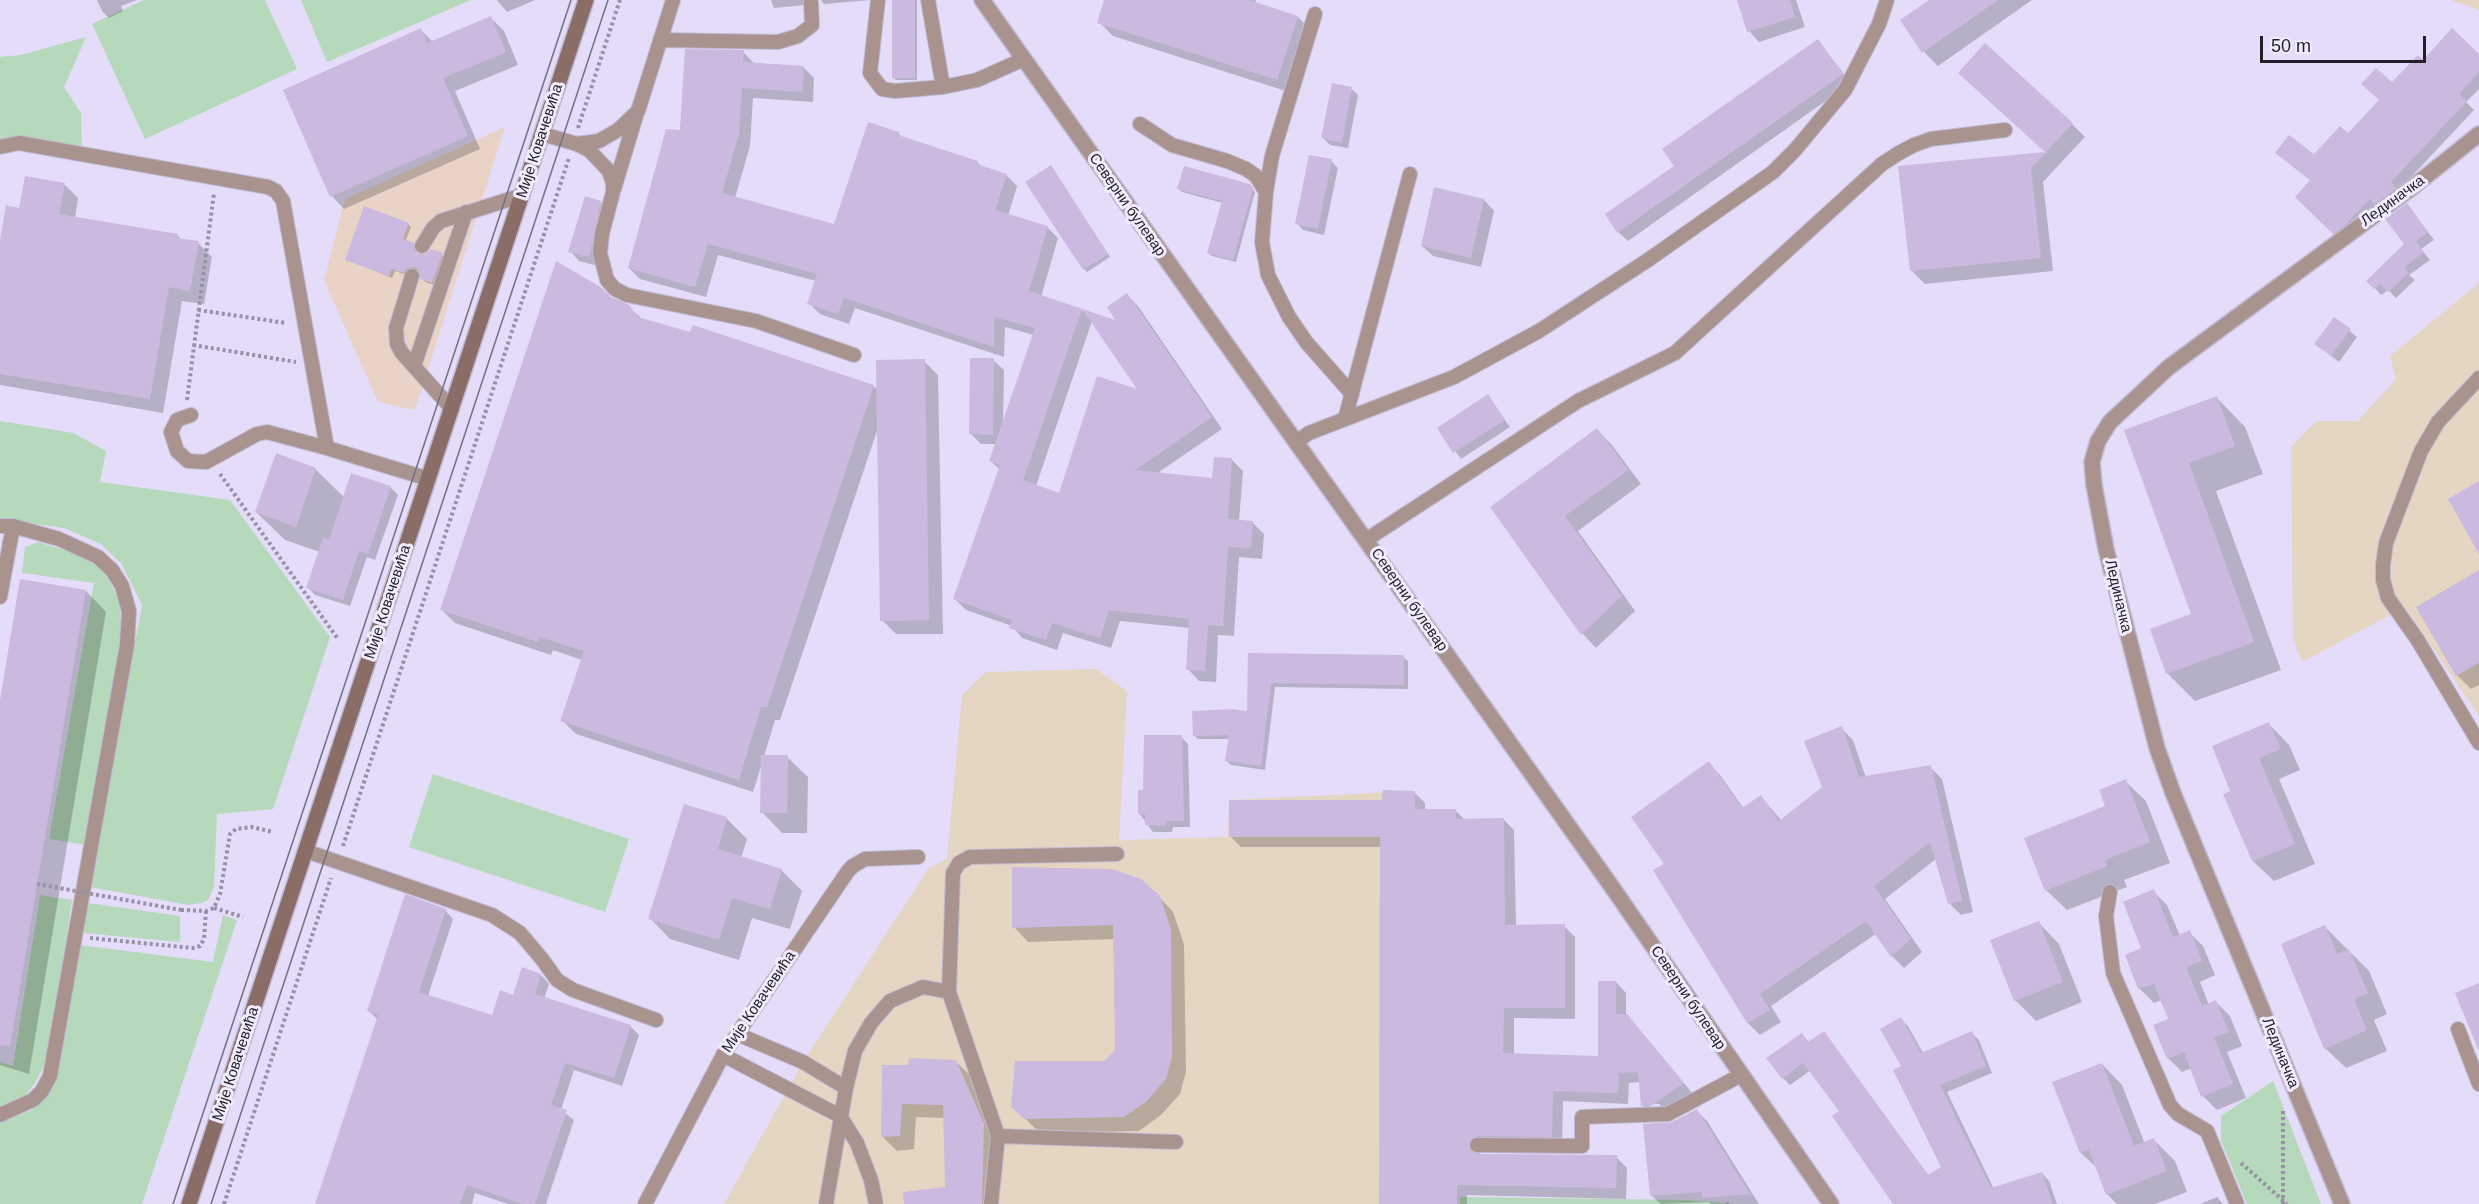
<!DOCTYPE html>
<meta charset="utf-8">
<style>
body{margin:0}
#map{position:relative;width:2479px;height:1204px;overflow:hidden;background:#e4dcf9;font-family:Arial,sans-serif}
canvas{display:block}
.scale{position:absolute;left:2260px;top:36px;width:166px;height:27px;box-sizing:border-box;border:3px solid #221f29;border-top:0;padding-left:8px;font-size:18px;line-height:21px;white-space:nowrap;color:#221f29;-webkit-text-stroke:4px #f0ecfd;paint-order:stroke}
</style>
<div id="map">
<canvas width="2479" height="1204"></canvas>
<div class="scale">50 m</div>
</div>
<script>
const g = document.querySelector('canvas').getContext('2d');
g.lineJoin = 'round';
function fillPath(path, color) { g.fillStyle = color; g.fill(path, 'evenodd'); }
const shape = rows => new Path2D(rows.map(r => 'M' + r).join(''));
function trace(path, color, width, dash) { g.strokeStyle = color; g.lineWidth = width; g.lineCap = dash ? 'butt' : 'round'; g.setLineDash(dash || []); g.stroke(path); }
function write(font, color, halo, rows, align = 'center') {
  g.font = font + ' Arial,sans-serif'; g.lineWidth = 6; g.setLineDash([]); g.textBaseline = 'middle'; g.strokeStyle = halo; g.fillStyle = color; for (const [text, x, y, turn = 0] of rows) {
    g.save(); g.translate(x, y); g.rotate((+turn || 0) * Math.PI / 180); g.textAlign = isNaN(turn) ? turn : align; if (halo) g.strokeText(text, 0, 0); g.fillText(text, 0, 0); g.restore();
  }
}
const commercial = shape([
 [505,127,415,410,378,402,324,280,345,199]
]);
const industrial = shape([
 [2451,0,2479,0,2479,10],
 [2479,283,2479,716,2405,607,2302,662,2293,638,2291,447,2316,421,2358,421,2396,379,2390,356],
 [1096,669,1127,691,1119,840,1228,837,1229,800,1415,791,1419,1204,724,1204,803,1062,929,868,947,859,962,695,986,672]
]);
const green = shape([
 [144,0,265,0,297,69,145,139,92,24],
 [301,0,471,0,327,62],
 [86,37,64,87,81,113,82,154,19,143,0,149,0,57,21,55],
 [0,421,73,433,106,451,100,482,230,500,330,637,273,809,217,814,214,887,208,900,201,903,189,905,90,887,142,605,121,563,101,544,64,528,0,519],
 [38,542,80,555,96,564,106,574,120,602,121,638,87,845,49,839,94,583,22,573,25,547],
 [433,774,629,839,605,912,409,847],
 [40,895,72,900,50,1047,43,1068,35,1083,25,1096,10,1104,0,1107,0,1062,13,1066],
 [88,903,180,916,180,942,83,933],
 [223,915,237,920,142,1204,0,1204,0,1123,32,1110,51,1091,60,1065,80,945,213,962],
 [2273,1081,2321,1204,2247,1204,2221,1141,2221,1116],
 [1460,1197,1687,1200,1735,1204,1460,1204]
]);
const shadow = shape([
 [97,0,137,0,121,6,123,11,109,18,102,11],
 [497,0,535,0,507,12],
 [771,0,806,0,805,5,774,8],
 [821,0,871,0,824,4],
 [893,0,917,0,917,80,896,80,893,77],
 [1106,0,1256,0,1255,3,1298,17,1312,31,1292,93,1113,36,1099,22],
 [1738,0,1796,0,1805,27,1759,42,1749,31],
 [1931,0,2032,0,1938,66,1924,52],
 [491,18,504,31,518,65,455,91,480,149,344,209,332,196,421,30,433,42],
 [1818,41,1851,83,1628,241,1618,232],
 [743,52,754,63,803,67,814,78,813,102,753,98,750,146,735,198,835,226,898,133,904,139,977,162,983,168,1006,175,1017,186,1008,216,1047,227,1058,238,1041,297,1118,323,1127,295,1138,306,1222,429,1156,474,1214,480,1232,460,1243,471,1239,521,1253,523,1264,534,1262,559,1239,557,1234,636,1218,635,1216,682,1199,681,1188,669,1190,628,1120,621,1111,648,1063,633,1057,650,1022,638,1012,626,966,610,955,599,1000,470,991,461,997,444,981,444,971,434,993,360,1004,370,1003,423,1034,335,1005,327,1004,357,855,308,849,324,820,314,809,303,816,281,718,255,706,297,640,279,629,268,681,132],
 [1092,321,1140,392,1060,495,1036,486],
 [2479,56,2479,89,2466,102,2474,110,2398,191,2342,241,2297,197,2311,181,2277,153,2314,156,2348,136,2381,101,2392,84,2423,62],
 [1973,86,2072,124,2085,137,2043,182,2053,271,1925,284,1912,271,1900,168,2047,153],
 [1351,88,1358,95,1348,148,1330,145,1323,138],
 [1331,161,1338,168,1324,235,1303,230,1297,223],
 [1053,170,1110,257,1087,272,1084,269],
 [64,184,78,198,75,218,177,235,182,240,198,243,212,257,204,304,182,301,163,413,0,385,0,249,20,209],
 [1250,185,1255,192,1236,262,1212,256,1209,253,1223,203,1182,192,1179,189],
 [1484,200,1494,211,1481,267,1433,256,1422,246],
 [601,202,610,212,598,266,579,261,570,251],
 [2407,205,2434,240,2421,249,2430,260,2409,275,2415,280,2396,298,2388,290,2381,295,2375,288,2406,244],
 [408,224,411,227,405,242,416,248,416,255,442,255,445,258,435,285,425,282,418,270,409,272,407,275,395,271,392,278,347,259],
 [610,298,628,306,642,319,873,386,878,390,924,361,938,375,943,634,896,634,882,620,878,428,780,720,775,720,764,756,787,757,808,777,807,833,782,833,762,812,762,763,753,792,576,734,562,720,582,660,553,650,551,655,455,623,442,610],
 [2335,319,2357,337,2339,362,2316,344],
 [1488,396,1510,427,1461,459,1439,428],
 [2217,398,2245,427,2263,474,2216,491,2281,670,2195,701,2167,673,2193,615,2126,431],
 [1597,430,1611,444,1641,484,1578,531,1635,611,1596,648,1583,634,1492,508],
 [315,469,345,498,390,487,398,495,375,560,367,557,350,606,315,595,308,587,320,552,285,540,256,512],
 [2479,572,2479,685,2471,689,2457,675],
 [86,591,106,612,29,1074,0,1065,0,709],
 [1250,655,1403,657,1408,661,1408,689,1275,687,1265,770,1231,765,1227,761,1230,739,1198,739,1194,735,1249,713],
 [2269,724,2289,745,2300,770,2279,779,2315,864,2274,881,2253,861,2225,795,2232,792],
 [1841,728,1853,740,1866,778,1930,767,1942,779,1973,912,1961,915,1949,903,1936,859,1885,899,1922,952,1904,968,1892,956,1877,933,1771,1006,1781,1022,1760,1035,1748,1023,1655,871,1666,864,1708,763,1720,775,1744,809,1761,797,1782,821,1824,787],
 [1181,737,1188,744,1190,827,1173,827,1172,832,1153,832,1139,813,1145,792],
 [2125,781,2146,801,2170,863,2124,880,2127,887,2067,910,2046,890],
 [1414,792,1425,803,1425,811,1455,810,1465,820,1503,819,1514,830,1516,926,1564,926,1575,937,1575,1019,1514,1018,1514,1055,1600,1058,1616,982,1626,993,1626,1015,1694,1095,1653,1116,1642,1105,1640,1082,1629,1083,1628,1104,1563,1101,1562,1147,1480,1151,1480,1156,1616,1157,1627,1168,1626,1199,1467,1195,1467,1204,1380,1204,1382,847,1241,847,1230,836,1383,802],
 [1650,1104,1660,1104,1660,1107,1650,1107],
 [685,806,727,819,747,839,741,858,781,870,802,891,790,929,752,918,739,960,670,939,650,918],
 [2153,891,2167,905,2180,936,2189,932,2203,946,2215,975,2200,982,2209,1005,2216,1002,2230,1016,2242,1046,2227,1052,2246,1098,2217,1110,2203,1096,2192,1068,2182,1072,2168,1058,2170,1019,2162,1000,2154,1003,2140,989,2127,956,2143,949],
 [1159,897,1173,912,1184,944,1186,1072,1180,1094,1161,1115,1139,1131,1040,1133,1012,1106,1105,1062,1116,1050,1115,939,1028,942,1014,927],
 [445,910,453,919,428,996,493,1017,541,975,549,984,544,999,630,1026,639,1035,622,1086,574,1070,561,1110,574,1120,546,1204,508,1204,475,1193,472,1204,317,1204,378,1020,369,1011],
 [2039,923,2059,944,2082,1002,2036,1021,2015,1000],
 [2325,927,2369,971,2387,1014,2374,1020,2387,1051,2346,1068,2325,1048],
 [1900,1019,1908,1026,1923,1053,1971,1033,1979,1040,1992,1073,1947,1092,1994,1189,2042,1173,2049,1181,2057,1204,1895,1204,1841,1112,1811,1070,1790,1085,1783,1078,1802,1035,1810,1043,1824,1033,1929,1176,1943,1168,1903,1067],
 [955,1061,970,1075,998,1140,996,1204,920,1204,947,1189,945,1118,916,1117,914,1149,897,1151,882,1136,910,1066],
 [2102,1064,2122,1085,2145,1144,2154,1140,2175,1161,2187,1192,2155,1204,2117,1204,2107,1194,2098,1169,2081,1153,2054,1082],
 [1697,1111,1707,1121,1759,1204,1711,1204,1709,1202,1661,1204,1651,1195],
 [2217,1197,2223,1204,2200,1204]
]);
const building = shape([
 [892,0,915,0,915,78,892,78],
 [1104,0,1249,0,1298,16,1277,80,1097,23],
 [1737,0,1790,0,1795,17,1747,32],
 [1929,0,1998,0,1922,53,1900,20],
 [491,16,506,52,443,78,468,136,330,197,283,90,421,28,427,43],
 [2452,28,2479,54,2479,72,2459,94,2467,101,2391,182,2396,188,2374,204,2370,199,2346,224,2333,234,2295,197,2310,180,2275,153,2289,135,2314,154,2340,126,2348,133,2379,100,2361,84,2376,68,2392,82,2418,55,2423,60],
 [1818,39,1843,74,1617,233,1605,214,1674,166,1662,149],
 [1985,43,2073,123,2031,168,2041,258,1910,271,1898,166,2045,152,1958,73],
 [685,49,744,50,743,62,804,66,802,92,742,88,739,134,722,193,834,224,868,122,899,132,898,135,978,161,977,164,1007,174,995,210,1048,226,1029,291,1115,320,1107,307,1127,293,1212,417,1135,470,1212,478,1214,457,1232,458,1228,519,1253,521,1251,548,1228,547,1223,626,1208,625,1205,671,1186,670,1189,619,1109,610,1100,638,1052,623,1046,640,1009,628,1012,620,953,599,1000,465,989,461,1035,328,994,317,994,347,844,298,838,314,807,304,817,274,708,244,695,287,628,268,666,129,680,130],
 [1082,309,1137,389,1097,376,1059,493,1023,480],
 [1332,83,1352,87,1342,143,1321,138],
 [1309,155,1332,159,1318,229,1295,224],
 [1051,165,1108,254,1083,270,1025,182],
 [1184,166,1250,184,1253,188,1233,260,1207,253,1222,201,1177,189],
 [25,176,65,183,59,214,178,234,177,238,199,241,190,291,169,287,150,399,0,374,0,240,6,205,19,208],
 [1434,187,1484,199,1471,258,1421,246],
 [585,196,601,201,589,257,568,252],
 [2407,203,2428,232,2416,241,2424,252,2404,267,2409,273,2388,292,2380,284,2374,289,2366,281,2404,244,2385,219],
 [364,206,409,223,403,239,414,243,414,250,418,254,426,254,431,249,443,253,432,283,420,279,419,270,414,267,406,269,404,273,392,269,389,276,345,260],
 [556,261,602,288,611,297,629,305,638,317,690,332,693,325,874,385,767,707,761,707,739,780,560,721,584,651,539,637,538,642,440,610],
 [2334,317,2351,329,2331,356,2314,344],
 [970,358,994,358,993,435,969,434],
 [925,359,929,620,880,621,876,360],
 [1488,394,1505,420,1453,453,1437,428],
 [2217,396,2235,446,2189,463,2254,642,2166,674,2150,629,2191,614,2124,430],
 [1597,428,1628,470,1565,516,1622,596,1581,635,1490,507],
 [276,453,316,468,296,527,255,512],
 [351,473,391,486,368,554,359,551,343,600,306,588,323,538,329,540],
 [2479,481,2479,554,2448,499],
 [2479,570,2479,663,2456,676,2416,607],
 [20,579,86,590,10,1046,0,1045,0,700],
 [1248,653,1404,655,1404,685,1271,683,1261,766,1225,761,1229,735,1193,736,1192,711,1232,709,1247,711],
 [2269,722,2281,749,2259,758,2295,844,2252,861,2223,794,2230,791,2212,746],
 [1842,726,1859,777,1931,765,1962,901,1948,904,1930,842,1874,886,1911,939,1891,957,1866,921,1760,994,1770,1010,1747,1023,1653,870,1664,864,1631,817,1709,761,1742,808,1761,795,1779,821,1822,787,1804,741],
 [1144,735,1182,735,1184,821,1166,821,1166,826,1145,825,1145,814,1138,814,1138,790,1143,790],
 [761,755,788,755,787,813,760,813],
 [2126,779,2150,842,2105,860,2107,866,2045,891,2024,838,2105,806,2099,790],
 [1383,790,1415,791,1415,809,1456,809,1456,819,1504,818,1505,925,1565,924,1565,1008,1504,1008,1503,1053,1598,1056,1598,981,1616,981,1616,1014,1627,1014,1684,1083,1652,1105,1660,1105,1641,1106,1638,1072,1619,1073,1618,1093,1553,1091,1552,1137,1477,1136,1469,1141,1470,1150,1477,1154,1617,1155,1616,1188,1457,1185,1457,1204,1379,1204,1380,837,1229,837,1229,800,1382,800],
 [684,804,727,817,718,849,782,869,770,909,732,898,719,940,648,919],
 [1012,867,1112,869,1141,879,1160,896,1171,929,1172,1057,1166,1079,1147,1101,1124,1117,1024,1119,1011,1107,1015,1061,1104,1061,1115,1050,1113,925,1012,928],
 [2154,889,2173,937,2190,930,2202,961,2186,967,2202,1006,2216,1000,2229,1032,2214,1037,2233,1084,2201,1097,2184,1052,2167,1059,2153,1025,2168,1019,2154,984,2138,989,2125,955,2141,948,2123,902],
 [405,894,446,909,419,992,492,1015,500,990,513,995,522,967,541,974,535,994,631,1025,614,1078,565,1063,551,1105,567,1110,535,1204,523,1204,467,1185,460,1204,315,1204,378,1015,367,1011],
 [2039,921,2063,982,2014,1001,1990,940],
 [2325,925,2337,954,2349,949,2368,993,2354,999,2367,1030,2324,1049,2281,944],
 [2479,983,2479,1049,2478,1049,2455,993],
 [1901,1017,1921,1053,1972,1031,1986,1066,1940,1085,1991,1188,2042,1172,2053,1204,1893,1204,1832,1116,1839,1111,1803,1063,1782,1079,1766,1058,1802,1033,1808,1042,1824,1031,1928,1175,1941,1167,1893,1070,1901,1066,1880,1029],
 [909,1058,956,1060,984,1124,982,1204,904,1204,903,1192,945,1187,943,1105,902,1104,900,1136,881,1137,882,1065,908,1065],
 [2102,1063,2134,1146,2154,1138,2167,1171,2106,1195,2089,1150,2080,1153,2052,1082],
 [1697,1109,1750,1194,1702,1198,1702,1192,1650,1196,1643,1124,1672,1122]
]);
const path = shape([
 [578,128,620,0],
 [198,310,286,323],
 [193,345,296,362],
 [187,400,214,193],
 [220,474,338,639],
 [343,846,569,158],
 [214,908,243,917],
 [181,910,206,911,214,908,220,894,230,834,236,829,252,827,273,832],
 [90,938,193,948,200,946,204,939,206,911],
 [2283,1111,2283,1204],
 [2241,1163,2287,1204],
 [224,1204,331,878],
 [1726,1204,1732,1204]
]);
const service = shape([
 [878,0,870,73,882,89,895,91,943,87,977,80,1024,59],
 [928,0,943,87],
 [1315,14,1272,156,1266,192,1262,242,1268,275,1289,317,1307,343,1352,394],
 [660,40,778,42,798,36,812,25,811,2],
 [1140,124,1172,145,1227,161,1246,169,1256,176,1266,192],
 [542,134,577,144,589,150,609,171,613,183,613,192,602,234,600,253,607,280,615,289,627,295,756,321,854,355],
 [577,144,599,141,618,130,638,111,673,0],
 [0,147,19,143,268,187,276,191,283,201,327,448],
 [614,189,636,116],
 [422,246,433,228,441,221,523,195],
 [412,276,396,328,397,344,402,353,452,409],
 [414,366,466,212],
 [2479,378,2438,422,2421,451,2386,543,2383,565,2383,580,2388,598,2417,639,2479,743],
 [191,415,177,420,171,432,177,451,188,461,206,462,257,434,267,432,327,448,429,479],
 [1345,419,1410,174],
 [1296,442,1309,433,1454,377,1539,331,1648,260,1773,172,1795,150,1845,90,1879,24,1887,0],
 [0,526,13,526,59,539,98,557,112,570,122,586,129,611,127,645,50,1076,42,1091,33,1100,0,1115],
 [1366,540,1578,401,1675,353,1882,164,1899,153,1914,145,1931,139,2005,130],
 [0,597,13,526],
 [306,851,492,915,520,933,542,959,557,980,573,990,656,1020],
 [2110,892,2106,916,2113,973,2170,1105,2178,1114,2207,1131,2237,1204],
 [2458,1029,2479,1084],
 [737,1034,803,1062,846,1088],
 [723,1055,840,1116,857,1143,871,1180,876,1204],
 [998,1136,1176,1142],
 [1477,1145,1582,1146,1582,1117,1668,1114,1741,1075],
 [645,1204,723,1055,848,871,853,866,865,859,918,857],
 [826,1204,846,1088,855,1051,871,1023,890,1001,923,987,949,992],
 [991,1204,998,1136,949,992,953,873,959,863,970,857,1117,854]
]);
const minor = shape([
 [2342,1204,2173,793,2157,748,2106,549,2094,485,2092,462,2098,441,2110,422,2169,367,2414,186,2479,134]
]);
const tertiary = shape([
 [982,0,1612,887,1831,1204]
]);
const secondary = shape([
 [189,1204,586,0]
]);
const tram = shape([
 [173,1204,571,0],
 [211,1204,608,0]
]);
const pathBridge = shape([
 [37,884,181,910]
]);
const streetNames = [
 ["Мије Ковачевића",540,141,-72],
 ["Лединачка",2393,201,-36],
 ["Северни булевар",1127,205,55],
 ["Лединачка",2118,596,77],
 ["Северни булевар",1409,600,55],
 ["Мије Ковачевића",388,602,-72],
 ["Северни булевар",1688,998,56],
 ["Мије Ковачевића",759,1002,-56],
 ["Лединачка",2280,1053,68],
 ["Мије Ковачевића",236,1064,-72]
];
fillPath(commercial, '#e8d3c6');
fillPath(industrial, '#e5d5c3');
fillPath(green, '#b5d9ba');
fillPath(shadow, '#0003');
fillPath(building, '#ccb9e0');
trace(service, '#c1bad4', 16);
trace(minor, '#c1bad4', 18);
trace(tertiary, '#c1bad4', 18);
trace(secondary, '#c1bad4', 18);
trace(path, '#9791a6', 4, [3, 3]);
trace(service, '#a8938f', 14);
trace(minor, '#a8938f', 15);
trace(tertiary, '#a8938f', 15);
trace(secondary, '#8b6d67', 15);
trace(tram, '#746f81', 1.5);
trace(pathBridge, '#9791a6', 4, [3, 3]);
write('15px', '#221f29', '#f0ecfd', streetNames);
</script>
